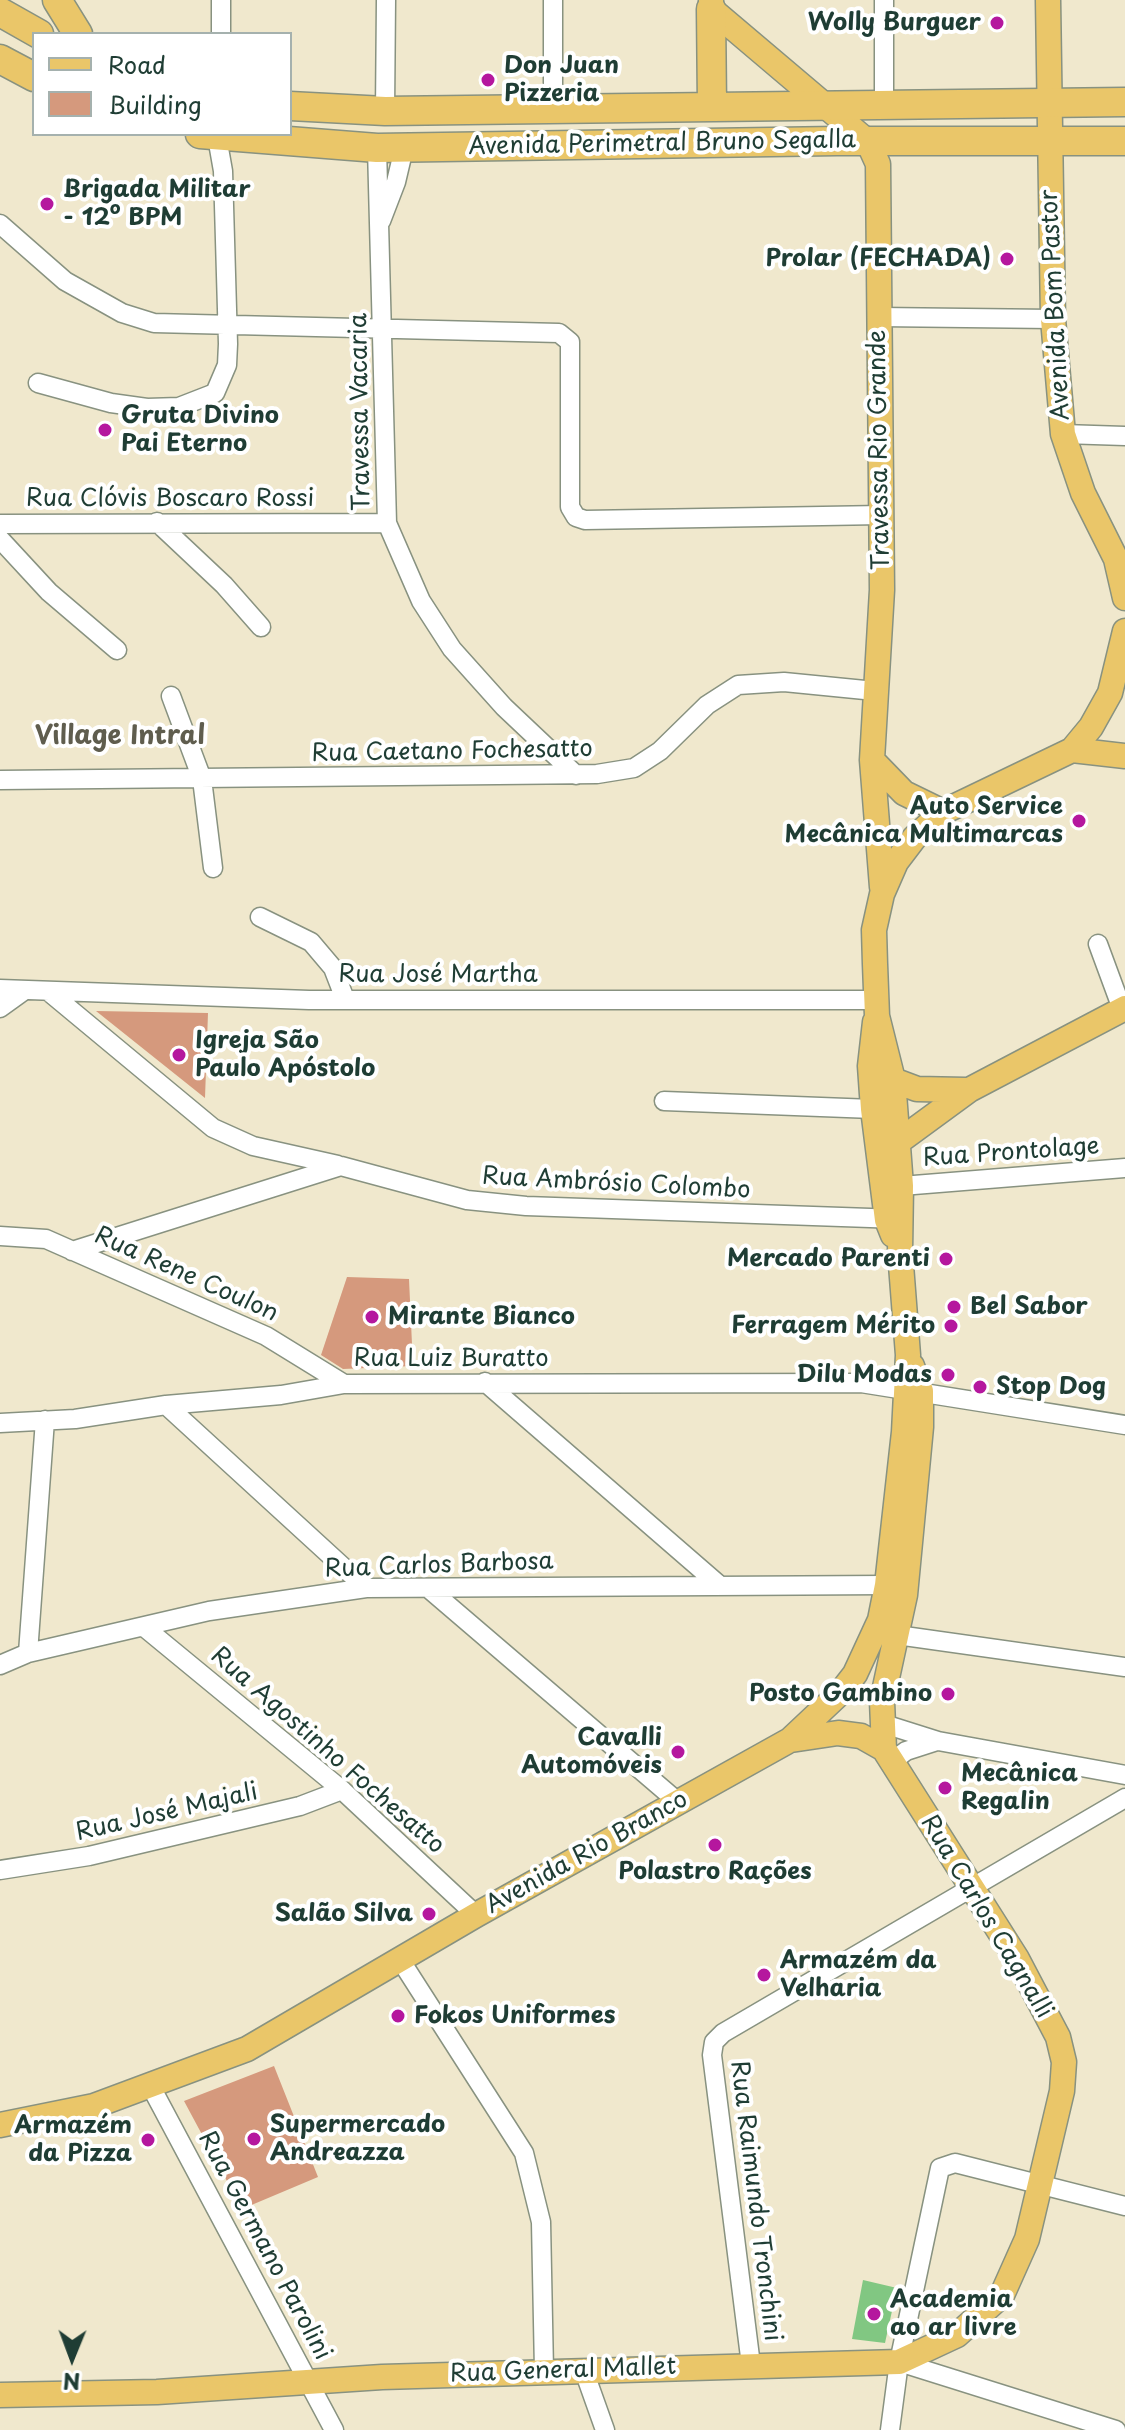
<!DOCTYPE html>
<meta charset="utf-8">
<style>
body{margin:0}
#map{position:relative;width:1125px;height:2430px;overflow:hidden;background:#f0e8cd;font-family:"Playpen Sans",sans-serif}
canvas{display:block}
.legend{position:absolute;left:32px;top:32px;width:260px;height:104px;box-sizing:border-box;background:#fff;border:2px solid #a5b1ae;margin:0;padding:10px 14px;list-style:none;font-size:24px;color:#1f3d34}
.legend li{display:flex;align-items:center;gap:16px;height:40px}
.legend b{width:40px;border:2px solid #a5b1ae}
.north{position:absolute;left:32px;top:2318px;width:80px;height:80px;-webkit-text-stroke:6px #fff;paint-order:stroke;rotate:181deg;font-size:22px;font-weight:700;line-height:32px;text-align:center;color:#1f3d34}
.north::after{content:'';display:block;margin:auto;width:28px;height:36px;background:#1f3d34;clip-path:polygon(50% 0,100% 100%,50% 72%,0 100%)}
</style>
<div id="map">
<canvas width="1125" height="2430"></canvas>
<ul class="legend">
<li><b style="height:10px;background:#eac669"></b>Road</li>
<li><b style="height:22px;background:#d5997d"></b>Building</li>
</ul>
<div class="north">N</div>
</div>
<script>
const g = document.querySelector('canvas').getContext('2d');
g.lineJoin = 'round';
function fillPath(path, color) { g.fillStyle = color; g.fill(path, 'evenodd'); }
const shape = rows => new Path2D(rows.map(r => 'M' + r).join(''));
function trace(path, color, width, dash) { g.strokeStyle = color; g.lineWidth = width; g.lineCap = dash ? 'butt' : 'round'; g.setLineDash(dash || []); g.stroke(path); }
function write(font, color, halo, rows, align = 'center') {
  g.font = font + ' "Playpen Sans",sans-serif'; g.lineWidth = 8; g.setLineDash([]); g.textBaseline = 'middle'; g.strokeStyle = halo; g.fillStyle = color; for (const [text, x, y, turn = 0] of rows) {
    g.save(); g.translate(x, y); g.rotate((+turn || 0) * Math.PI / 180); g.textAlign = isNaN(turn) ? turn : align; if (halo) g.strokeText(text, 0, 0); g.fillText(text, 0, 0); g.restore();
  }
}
const green = shape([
 [863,2280,897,2288,885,2343,852,2339]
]);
const building = shape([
 [96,1011,208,1013,205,1098],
 [347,1277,409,1279,413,1366,343,1369,321,1355],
 [274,2066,318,2177,242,2209,184,2101]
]);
const minor = shape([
 [884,0,884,103],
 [221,34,221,0],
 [553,109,553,0],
 [385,111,386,0],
 [377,148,387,523,421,601,452,649,504,707,576,775],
 [381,221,396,182,404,148],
 [0,224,65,281,122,313,154,323,559,333,570,342,570,507,576,517,585,520,882,515],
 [879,317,1053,319],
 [38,383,111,403,147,408,179,407,215,393,227,365,228,344,223,171,217,137],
 [1063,434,1125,436],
 [157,522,224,585,261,627],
 [0,524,387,523],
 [0,539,49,592,117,650],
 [171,696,202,779,213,868],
 [0,780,597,774,634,768,660,751,707,705,738,685,784,682,875,691],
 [260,917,311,942,333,968,345,999],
 [1098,944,1122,1009],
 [0,989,309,1000,877,1000],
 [48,991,213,1128,253,1146,338,1165],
 [0,1008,25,990],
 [664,1101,873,1109],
 [889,1187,1125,1168],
 [0,1236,46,1239,266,1336,344,1384],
 [72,1251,341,1166,467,1200,526,1206,899,1219],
 [485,1382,718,1584],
 [166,1405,366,1588],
 [0,1423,75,1419,166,1405,281,1395,344,1384,861,1383,1125,1425],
 [428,1588,678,1802],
 [144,1627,342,1790,476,1915],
 [897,1635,1125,1667],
 [28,1653,45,1420],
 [0,1665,28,1653,209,1611,366,1588,887,1585],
 [881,1723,938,1741,1125,1775],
 [890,1763,906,1751,937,1741],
 [0,1870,89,1856,300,1806,342,1790],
 [401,1961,524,2153,541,2222,544,2371],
 [150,2085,334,2430],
 [899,2362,1116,2430],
 [751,2365,712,2055,714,2042,723,2033,1125,1798],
 [584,2371,605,2430],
 [890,2430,899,2362,940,2168,955,2163,1125,2206]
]);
const major = shape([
 [711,0,711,9,868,142,878,164,882,590,872,760,882,887],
 [1048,0,1053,319,1063,434,1083,493,1116,559,1125,598],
 [1072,750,1091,727,1110,693,1125,631],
 [872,760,904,793,943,812],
 [875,1022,870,1066,873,1109,887,1220,893,1235],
 [885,1071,893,1080,917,1089,966,1090],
 [898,1142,969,1090,1125,1008],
 [791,1740,838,1733,861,1736,884,1749],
 [0,2125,94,2106,247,2049,476,1915,790,1740,841,1692,855,1674,880,1620,887,1585,904,1432,908,1355,900,1252,901,1186,893,1080,877,1016,875,964,874,930,882,894,896,862,915,837,943,812,1072,750,1125,756],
 [0,2395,157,2392,382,2377,899,2362,957,2335,1002,2295,1027,2239,1062,2091,1064,2062,1058,2037,1017,1959,884,1749,882,1701,905,1595,921,1427,921,1391,912,1366]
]);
const highway = shape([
 [57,0,78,34],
 [711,9,712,106],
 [0,12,39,34],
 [0,59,34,77],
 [290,106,385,111,1125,102],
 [200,134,377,148,837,141,1125,141]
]);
const markers = [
 [997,23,8,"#b5179e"],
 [488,80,8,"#b5179e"],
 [47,204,8,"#b5179e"],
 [1007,259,8,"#b5179e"],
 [105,430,8,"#b5179e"],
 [1079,821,8,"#b5179e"],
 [179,1055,8,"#b5179e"],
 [946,1259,8,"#b5179e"],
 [954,1307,8,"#b5179e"],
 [372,1317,8,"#b5179e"],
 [951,1326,8,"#b5179e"],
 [948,1375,8,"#b5179e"],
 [980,1387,8,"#b5179e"],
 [948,1694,8,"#b5179e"],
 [678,1752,8,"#b5179e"],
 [945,1788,8,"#b5179e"],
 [715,1845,8,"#b5179e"],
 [429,1914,8,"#b5179e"],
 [764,1975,8,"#b5179e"],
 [398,2016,8,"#b5179e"],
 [254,2139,8,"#b5179e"],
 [148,2140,8,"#b5179e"],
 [874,2314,8,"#b5179e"]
];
const poiNames = [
 ["Wolly Burguer",981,23,"right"],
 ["Don Juan",504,66],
 ["Pizzeria",504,94],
 ["Brigada Militar",63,190],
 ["- 12º BPM",63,218],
 ["Prolar (FECHADA)",991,259,"right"],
 ["Gruta Divino",121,416],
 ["Pai Eterno",121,444],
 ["Auto Service",1063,807,"right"],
 ["Mecânica Multimarcas",1063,835,"right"],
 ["Igreja São",195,1041],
 ["Paulo Apóstolo",195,1069],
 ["Mercado Parenti",930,1259,"right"],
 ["Bel Sabor",970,1307],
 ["Mirante Bianco",388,1317],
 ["Ferragem Mérito",935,1326,"right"],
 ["Dilu Modas",932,1375,"right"],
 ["Stop Dog",996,1387],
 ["Posto Gambino",932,1694,"right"],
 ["Cavalli",662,1738,"right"],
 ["Automóveis",662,1766,"right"],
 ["Mecânica",961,1774],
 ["Regalin",961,1802],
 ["Polastro Rações",715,1872,"center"],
 ["Salão Silva",413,1914,"right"],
 ["Armazém da",780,1961],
 ["Velharia",780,1989],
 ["Fokos Uniformes",414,2016],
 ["Supermercado",270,2125],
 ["Andreazza",270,2153],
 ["Armazém",132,2126,"right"],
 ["da Pizza",132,2154,"right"],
 ["Academia",890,2300],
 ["ao ar livre",890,2328]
];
const streetNames = [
 ["Avenida Perimetral Bruno Segalla",662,144,-1],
 ["Avenida Bom Pastor",1056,305,-93],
 ["Travessa Vacaria",361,412,-91],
 ["Travessa Rio Grande",880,450,-91],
 ["Rua Clóvis Boscaro Rossi",170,499],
 ["Rua Caetano Fochesatto",452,752,-1],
 ["Rua José Martha",438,975],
 ["Rua Prontolage",1011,1153,-4],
 ["Rua Ambrósio Colombo",616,1184,3],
 ["Rua Rene Coulon",186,1275,24],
 ["Rua Luiz Buratto",451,1359],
 ["Rua Carlos Barbosa",439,1566,-2],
 ["Rua Agostinho Fochesatto",327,1751,41],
 ["Rua José Majali",167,1813,-13],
 ["Avenida Rio Branco",587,1853,-29],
 ["Rua Carlos Cagnalli",986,1917,59],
 ["Rua Raimundo Tronchini",755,2201,83],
 ["Rua Germano Parolini",264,2246,62],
 ["Rua General Mallet",563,2371,-2]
];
const neighbourhoodNames = [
 ["Village Intral",120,737]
];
fillPath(green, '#81c782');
fillPath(building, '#d5997d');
trace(minor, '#889280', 21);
trace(major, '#889280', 27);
trace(highway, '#889280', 31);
trace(minor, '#fff', 18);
trace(major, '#eac669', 24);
trace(highway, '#eac669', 28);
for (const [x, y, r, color] of markers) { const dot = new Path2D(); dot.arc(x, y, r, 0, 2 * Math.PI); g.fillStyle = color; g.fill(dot); trace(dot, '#fff', 3); }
write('bold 24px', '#1f3d34', '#fff', poiNames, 'left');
write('24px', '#1f3d34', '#fff', streetNames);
write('bold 26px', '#5f5d4e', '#fff', neighbourhoodNames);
</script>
